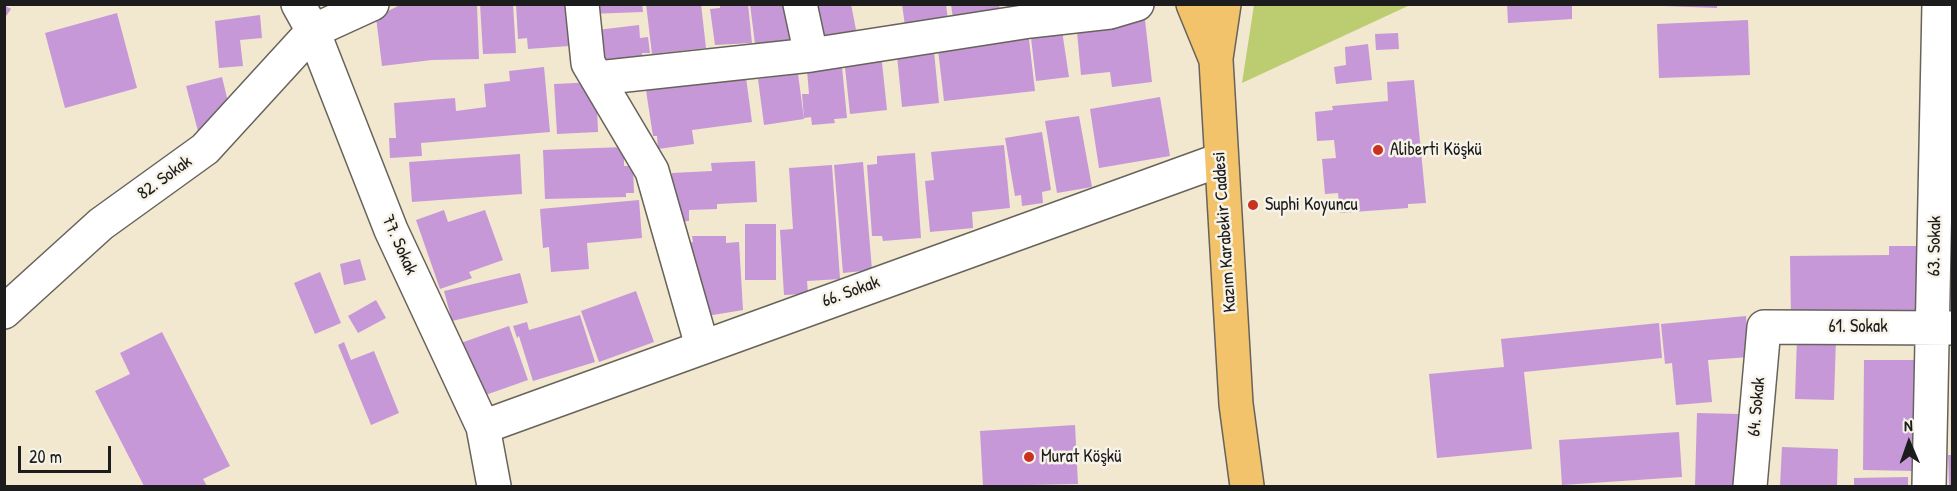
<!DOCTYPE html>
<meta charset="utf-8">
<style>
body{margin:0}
#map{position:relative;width:1957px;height:491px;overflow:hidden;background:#f2e7cf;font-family:"Patrick Hand",sans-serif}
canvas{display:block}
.frame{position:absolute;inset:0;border:6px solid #1c1c1c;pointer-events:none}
.north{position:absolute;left:1879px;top:413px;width:60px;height:60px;-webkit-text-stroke:4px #f7f3e8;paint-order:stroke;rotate:358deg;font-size:16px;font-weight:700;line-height:24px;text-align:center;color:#1c1c1c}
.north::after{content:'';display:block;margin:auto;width:21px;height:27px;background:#1c1c1c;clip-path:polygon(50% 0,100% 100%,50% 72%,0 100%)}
.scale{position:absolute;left:18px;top:446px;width:93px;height:27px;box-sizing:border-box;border:3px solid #1c1c1c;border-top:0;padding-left:8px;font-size:18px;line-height:21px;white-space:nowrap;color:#1c1c1c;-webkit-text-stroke:4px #f7f3e8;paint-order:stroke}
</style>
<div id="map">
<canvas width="1957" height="491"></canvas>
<div class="frame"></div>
<div class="north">N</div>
<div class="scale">20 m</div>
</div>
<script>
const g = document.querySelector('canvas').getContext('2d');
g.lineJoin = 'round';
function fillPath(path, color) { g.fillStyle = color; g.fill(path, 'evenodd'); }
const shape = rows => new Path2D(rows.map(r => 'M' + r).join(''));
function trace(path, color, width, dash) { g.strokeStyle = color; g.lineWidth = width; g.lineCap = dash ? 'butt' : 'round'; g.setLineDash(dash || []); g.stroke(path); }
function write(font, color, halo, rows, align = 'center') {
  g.font = font + ' "Patrick Hand",sans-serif'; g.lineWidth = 5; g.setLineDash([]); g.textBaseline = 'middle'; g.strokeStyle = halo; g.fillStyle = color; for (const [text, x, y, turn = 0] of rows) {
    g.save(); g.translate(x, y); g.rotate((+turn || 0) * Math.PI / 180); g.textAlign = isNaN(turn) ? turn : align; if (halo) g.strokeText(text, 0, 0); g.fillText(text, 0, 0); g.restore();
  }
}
const green = shape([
 [1254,5,1254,4,1410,5,1242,83]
]);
const building = shape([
 [480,4,513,4,516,53,483,54],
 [516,4,570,4,583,45,528,49,527,38,518,39],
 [588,4,642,4,643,12,588,14],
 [646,4,701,4,706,48,652,54],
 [720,4,748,4,752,43,715,45,710,9,720,8],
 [750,4,792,4,800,44,771,48,770,42,755,44],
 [810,4,851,4,857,35,819,43],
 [902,4,946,4,948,21,905,26],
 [951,4,999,4,1000,15,953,19],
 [1007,4,1049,4,1008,11],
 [1507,4,1572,4,1572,19,1508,23],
 [1665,4,1717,4,1717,8,1665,6],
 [4,5,11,9,4,19],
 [400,5,477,5,479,59,432,60,382,66,376,17],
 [117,13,137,88,65,108,45,33],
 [260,15,262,38,240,40,243,66,219,68,215,21],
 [1145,20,1152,82,1112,87,1110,72,1081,75,1077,32,1105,24],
 [1748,20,1750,75,1659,78,1657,24],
 [1061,24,1069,77,1036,81,1030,29],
 [639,25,640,38,648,37,650,53,642,53,643,62,601,67,597,30],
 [1028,31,1035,91,944,101,937,41],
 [1398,33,1399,49,1376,50,1375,34],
 [933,41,939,103,902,107,896,45],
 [1368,44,1372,80,1336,84,1334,67,1346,65,1345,47],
 [881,53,887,110,850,114,844,58],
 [544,67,550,132,421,143,422,156,390,158,389,138,396,138,394,103,455,98,456,111,486,107,484,84,510,81,509,71],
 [842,67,847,118,834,119,835,123,812,125,811,117,804,118,802,94,809,94,807,70],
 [745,70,752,122,692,130,694,144,658,149,657,136,653,136,645,84],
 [798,74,804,119,764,125,758,79],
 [222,77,231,114,199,135,186,86],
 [1414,80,1426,203,1408,204,1408,208,1340,213,1338,193,1325,194,1322,159,1336,158,1334,140,1317,141,1315,112,1333,110,1332,106,1388,101,1387,82],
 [596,82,598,132,557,134,554,84],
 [1160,97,1170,156,1099,168,1090,109],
 [1079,116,1092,187,1057,193,1045,121],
 [1042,132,1051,190,1042,192,1043,203,1022,206,1021,195,1015,196,1005,138],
 [1004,145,1010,208,972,212,973,228,930,232,925,181,934,180,931,152],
 [624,147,624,166,633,166,634,193,626,193,626,197,545,199,543,150],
 [915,153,921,238,883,241,882,236,872,236,867,165,877,164,877,156],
 [520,154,522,194,412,202,409,162],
 [755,161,757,202,717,204,717,209,689,210,689,221,671,222,672,173,712,171,711,163],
 [863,162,872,270,843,273,834,165],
 [832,165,840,279,807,281,808,294,784,295,780,230,793,229,789,168],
 [639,200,642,238,587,243,589,269,551,272,549,247,543,248,540,209],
 [444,210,448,222,485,210,503,260,469,272,472,278,440,289,416,220],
 [745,224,776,224,776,280,745,280],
 [692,236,726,236,726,243,739,242,743,310,695,318,678,245,693,242],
 [1889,246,1920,246,1920,259,1916,259,1917,314,1791,317,1790,256,1889,255],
 [360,259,366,280,344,285,340,264],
 [320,272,341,323,315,334,294,283],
 [520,273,528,303,452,321,444,291],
 [1948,284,1952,284,1952,322,1949,323],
 [636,291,654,342,599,362,581,311],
 [376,300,386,318,358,333,348,316],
 [580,315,595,362,533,381,519,336,517,338,513,326,527,322,529,330],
 [1746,316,1749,357,1708,360,1712,402,1676,405,1672,363,1665,364,1661,324],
 [1659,323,1662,358,1524,372,1532,449,1437,458,1429,374,1504,367,1501,339],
 [509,326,528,380,477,398,458,344],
 [162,332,230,466,203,479,207,486,144,486,95,391,130,374,120,353],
 [1797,337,1836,338,1834,400,1795,399],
 [344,342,351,360,374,351,399,413,371,425,338,345],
 [1864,360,1917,360,1916,471,1863,470],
 [1697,413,1739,414,1738,486,1695,486],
 [1075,425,1078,484,983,486,980,431],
 [1679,432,1682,477,1562,485,1559,440],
 [1782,447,1838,449,1837,486,1780,486],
 [1948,455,1952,455,1952,485,1949,485],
 [1908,477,1908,486,1854,486,1854,478]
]);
const minor = shape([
 [298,4,313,31,391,230,483,427,494,486],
 [582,4,588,63,652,171,702,346],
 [800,4,811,55,1030,21,1110,12,1137,4],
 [598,78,811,55],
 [4,312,101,224,205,149,313,31,372,4],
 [483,427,1220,160],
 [1750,486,1764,327,1952,328],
 [1929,486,1939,4]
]);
const major = shape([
 [1193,4,1216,60,1236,404,1247,486],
 [1216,58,1224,4]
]);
const markers = [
 [1378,150,6,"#c8321e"],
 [1253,205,6,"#c8321e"],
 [1029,457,6,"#c8321e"]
];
const poiNames = [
 ["Aliberti Köşkü",1390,150],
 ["Suphi Koyuncu",1265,205],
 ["Murat Köşkü",1041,457]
];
const streetNames = [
 ["82. Sokak",165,178,-36],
 ["Kazım Karabekir Caddesi",1225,232,-94],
 ["77. Sokak",399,245,66],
 ["63. Sokak",1935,246,-89],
 ["66. Sokak",851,292,-20],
 ["61. Sokak",1858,327],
 ["64. Sokak",1757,407,-85]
];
fillPath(green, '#bbcd70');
fillPath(building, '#c698d8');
trace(minor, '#67635b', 36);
trace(major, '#67635b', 36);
trace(minor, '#fff', 33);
trace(major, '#f2c36a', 33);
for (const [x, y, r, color] of markers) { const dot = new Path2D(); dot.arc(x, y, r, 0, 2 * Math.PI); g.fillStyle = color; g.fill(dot); trace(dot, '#f7f3e8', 2); }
write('18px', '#1c1c1c', '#f7f3e8', poiNames, 'left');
write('18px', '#1c1c1c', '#f7f3e8', streetNames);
</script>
